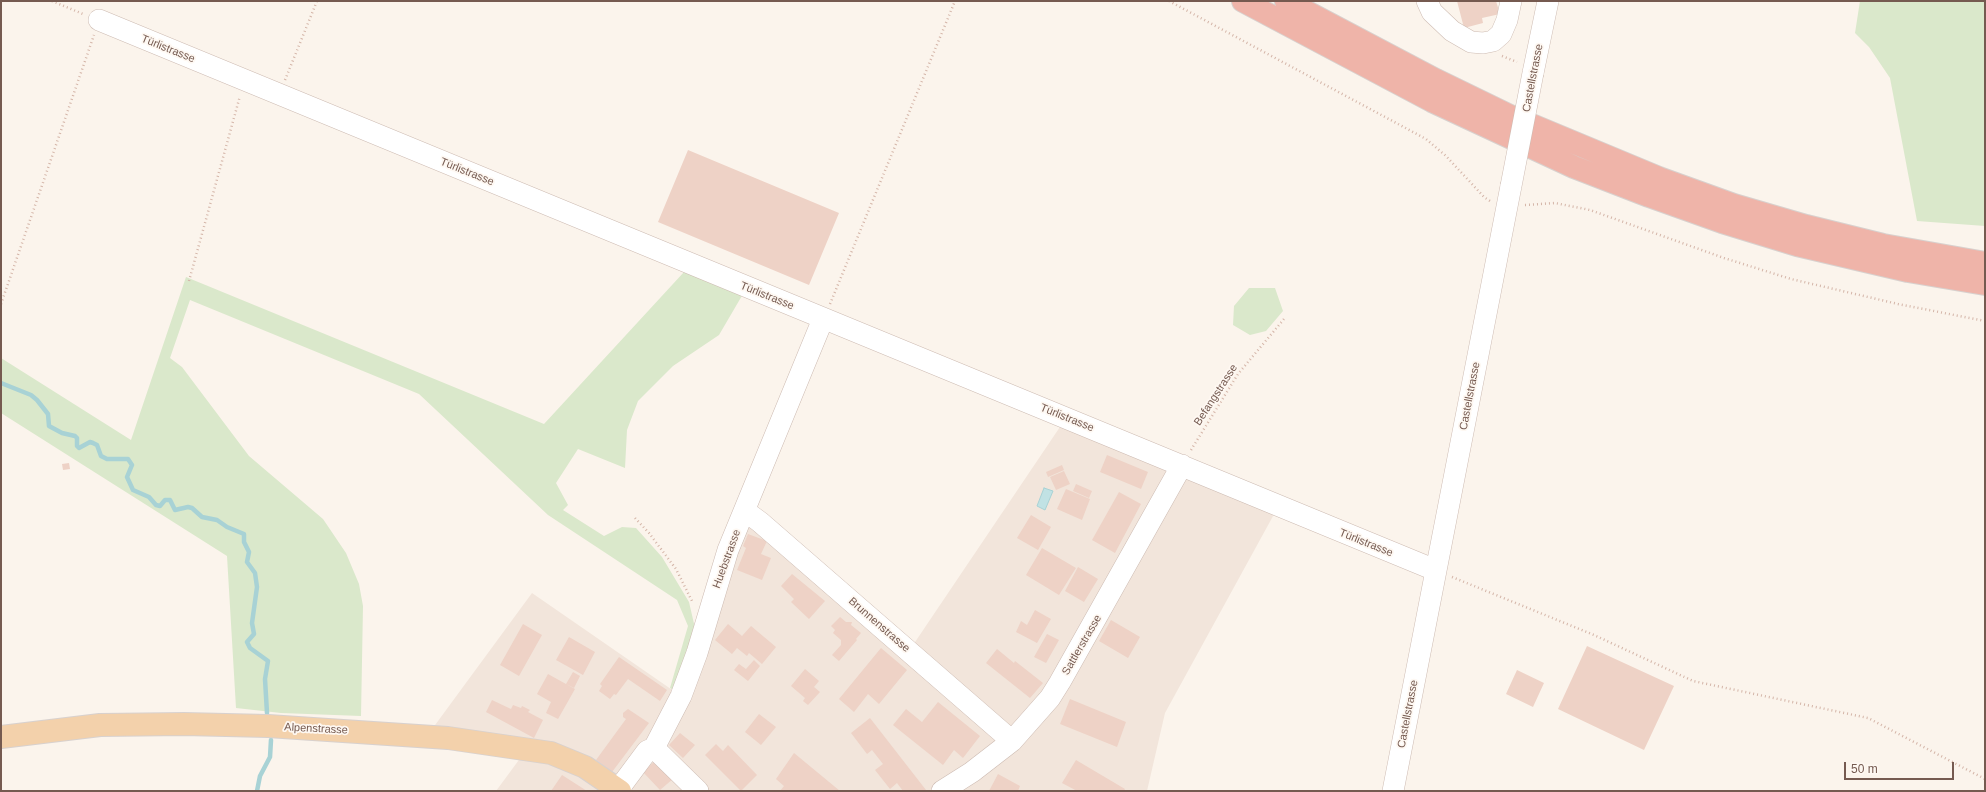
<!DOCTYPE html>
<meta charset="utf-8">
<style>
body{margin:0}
#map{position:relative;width:1986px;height:792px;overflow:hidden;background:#fbf4ec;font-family:Helvetica,sans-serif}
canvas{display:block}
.frame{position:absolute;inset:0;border:2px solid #755a50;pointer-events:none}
.scale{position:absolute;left:1844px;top:762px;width:110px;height:18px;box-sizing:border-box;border:2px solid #755a50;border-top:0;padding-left:5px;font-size:12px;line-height:14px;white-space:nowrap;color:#755a50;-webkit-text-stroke:3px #fef8f2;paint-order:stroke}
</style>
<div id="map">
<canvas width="1986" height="792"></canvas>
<div class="frame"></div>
<div class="scale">50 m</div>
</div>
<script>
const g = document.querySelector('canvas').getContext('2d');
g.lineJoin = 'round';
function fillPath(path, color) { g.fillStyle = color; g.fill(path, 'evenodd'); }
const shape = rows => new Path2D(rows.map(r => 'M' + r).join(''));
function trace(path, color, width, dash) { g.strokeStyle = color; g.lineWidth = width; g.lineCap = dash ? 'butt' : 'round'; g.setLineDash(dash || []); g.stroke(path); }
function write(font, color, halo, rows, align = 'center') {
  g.font = font + ' Helvetica,sans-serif'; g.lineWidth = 3.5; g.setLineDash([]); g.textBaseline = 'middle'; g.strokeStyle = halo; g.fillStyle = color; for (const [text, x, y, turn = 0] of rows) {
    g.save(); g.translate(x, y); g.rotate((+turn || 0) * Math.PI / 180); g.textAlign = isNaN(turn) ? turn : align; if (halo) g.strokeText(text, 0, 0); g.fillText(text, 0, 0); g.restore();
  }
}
const residential = shape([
 [1066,418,1278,507,1165,713,1147,791,496,791,527,749,427,736,532,593,681,696,745,511,909,651]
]);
const green = shape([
 [1860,1,1985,1,1985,226,1917,221,1890,78,1869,47,1855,33],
 [684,272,743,294,719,335,673,366,638,401,627,430,625,468,578,449,556,483,568,505,563,510,604,536,622,527,636,528,662,557,689,602,695,628,676,692,670,688,688,626,677,600,548,515,419,394,190,300,170,358,182,367,249,456,323,519,346,553,359,584,363,606,361,716,281,713,236,708,227,556,1,413,1,358,131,440,186,277,544,424],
 [1249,288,1275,288,1283,311,1266,331,1250,335,1233,325,1234,306]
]);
const water = shape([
 [1044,488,1053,491,1045,510,1037,506,1044,488]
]);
const stream = shape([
 [1,383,31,395,37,400,48,414,49,426,62,433,75,436,77,438,77,446,79,448,90,442,93,443,97,445,101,456,107,459,128,459,132,465,127,477,133,490,149,497,156,505,160,506,165,500,170,500,175,510,188,507,192,508,202,517,217,520,227,527,244,534,244,542,249,552,247,562,255,573,257,587,252,623,254,634,247,642,250,648,268,661,265,679,267,713],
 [257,791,260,776,270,757,271,740]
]);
const building = shape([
 [1457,1,1496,1,1500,14,1482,18,1483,23,1464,28],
 [688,150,839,213,809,285,658,222],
 [1107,455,1148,472,1141,489,1100,472],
 [69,463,70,469,63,470,62,464],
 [1062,465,1064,470,1048,477,1046,472],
 [1064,471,1070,484,1056,490,1050,477],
 [1076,484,1092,491,1089,498,1073,491],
 [1066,489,1090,499,1082,520,1057,509],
 [1119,492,1141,504,1115,553,1092,540],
 [1031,515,1051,527,1038,550,1017,538],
 [748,534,767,541,761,554,771,558,762,580,737,570,746,548,743,546],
 [1042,548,1076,568,1059,595,1026,575],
 [1078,567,1098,579,1084,602,1065,591],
 [792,574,825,601,809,619,791,602,794,599,781,586],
 [1035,610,1051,619,1037,643,1016,632,1021,621,1027,625],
 [840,617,846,622,852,622,851,625,861,633,856,639,857,640,839,661,832,655,841,645,841,640,833,633,835,630,831,626],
 [1111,620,1140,637,1128,658,1099,641],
 [523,624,542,635,519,676,500,665],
 [728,624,742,636,751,626,776,647,762,664,749,653,747,656,737,648,732,654,715,640],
 [1047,634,1059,640,1046,663,1034,657],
 [569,637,595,652,583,675,556,660],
 [1587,646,1674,686,1644,750,1558,709],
 [881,648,907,670,879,704,868,694,854,712,839,699],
 [997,649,1014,663,1015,661,1043,683,1030,698,986,663],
 [619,657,667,690,660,701,628,679,616,695,614,694,610,699,599,691,602,686,600,684],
 [754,660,760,666,748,681,734,670,739,664,746,669],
 [805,669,819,681,814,687,820,692,808,705,803,701,805,698,791,686],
 [1517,670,1544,683,1533,707,1506,694],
 [573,672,580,676,574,688,566,684],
 [548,674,575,689,558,719,546,713,551,702,537,694],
 [1070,699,1126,722,1117,747,1060,724],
 [492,700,511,709,513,705,521,708,522,706,530,710,528,712,543,720,534,738,486,712],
 [938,702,980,736,963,758,954,750,943,765,893,725,906,709,922,722],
 [628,709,649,723,612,772,596,760,626,719,623,717,623,713],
 [759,714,776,727,761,745,745,732],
 [870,718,926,790,925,791,903,791,897,783,890,789,875,770,883,764,872,750,867,754,851,733],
 [680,733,695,745,683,758,669,745],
 [716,744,723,751,728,745,757,775,741,791,705,755],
 [794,753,840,791,780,791,784,786,776,779],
 [1076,760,1125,789,1124,791,1077,791,1062,783],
 [655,761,674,778,660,790,643,772],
 [998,774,1020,786,1018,791,989,791],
 [562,775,587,791,551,791]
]);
const path = shape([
 [52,1,83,14],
 [1169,1,1426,139,1446,156,1484,197,1490,201],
 [1502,56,1517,62],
 [285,80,317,1],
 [1525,205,1555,203,1590,210,1724,258,1791,279,1898,304,1985,321],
 [189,281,240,96],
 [1,304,94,35],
 [830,304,955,1],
 [1191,450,1238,374,1284,319],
 [635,518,649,533,676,569,693,603],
 [1452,577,1594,635,1693,681,1868,718,1985,779]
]);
const minor = shape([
 [1427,1,1432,12,1452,31,1471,42,1483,43,1493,41,1501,34,1507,20,1511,1],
 [99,20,1435,570],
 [1533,73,1548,1],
 [745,511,760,522,1012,741],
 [654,748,698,791],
 [618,790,647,751,654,748,681,696,697,653,728,550,823,319],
 [942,791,972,772,1012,741,1050,698,1060,682,1182,465],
 [1393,791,1511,186]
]);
const major = shape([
 [1,737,100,725,184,724,268,726,448,738,551,753,585,767,620,791]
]);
const highway = shape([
 [1243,1,1432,101,1574,167,1649,196,1722,222,1797,245,1908,271,1985,284],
 [1286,1,1436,80,1510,116,1659,178,1734,205,1806,226,1883,245,1985,263]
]);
const minorBridge = shape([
 [1511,186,1533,73]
]);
const streetNames = [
 ["Türlistrasse",168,49,22],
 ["Castellstrasse",1533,78,-79],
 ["Türlistrasse",467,172,22],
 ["Türlistrasse",767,296,22],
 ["Befangstrasse",1216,395,-57],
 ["Castellstrasse",1470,396,-79],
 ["Türlistrasse",1067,418,22],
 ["Türlistrasse",1366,543,22],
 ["Huebstrasse",727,559,-70],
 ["Brunnenstrasse",879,625,41],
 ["Sattlerstrasse",1082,645,-60],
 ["Castellstrasse",1408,714,-79],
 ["Alpenstrasse",316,729,3]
];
fillPath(residential, '#f2e5db');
fillPath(green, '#dae8cb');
fillPath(water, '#c1e2e4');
trace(water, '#a8d2d5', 1);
trace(stream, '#a8d2d5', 4.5);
fillPath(building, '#eed2c6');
trace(minor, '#cdbbb2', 22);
trace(major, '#d8d1ce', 24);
trace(highway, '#d8d1ce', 24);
trace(path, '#d4b5a8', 2.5, [1, 3]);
trace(minor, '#fff', 21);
trace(major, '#f3d1ab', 22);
trace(highway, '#efb4a9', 22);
trace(minorBridge, '#cdbbb2', 22, []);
trace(minorBridge, '#fff', 21);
write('11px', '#755a50', '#fef8f2', streetNames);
</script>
